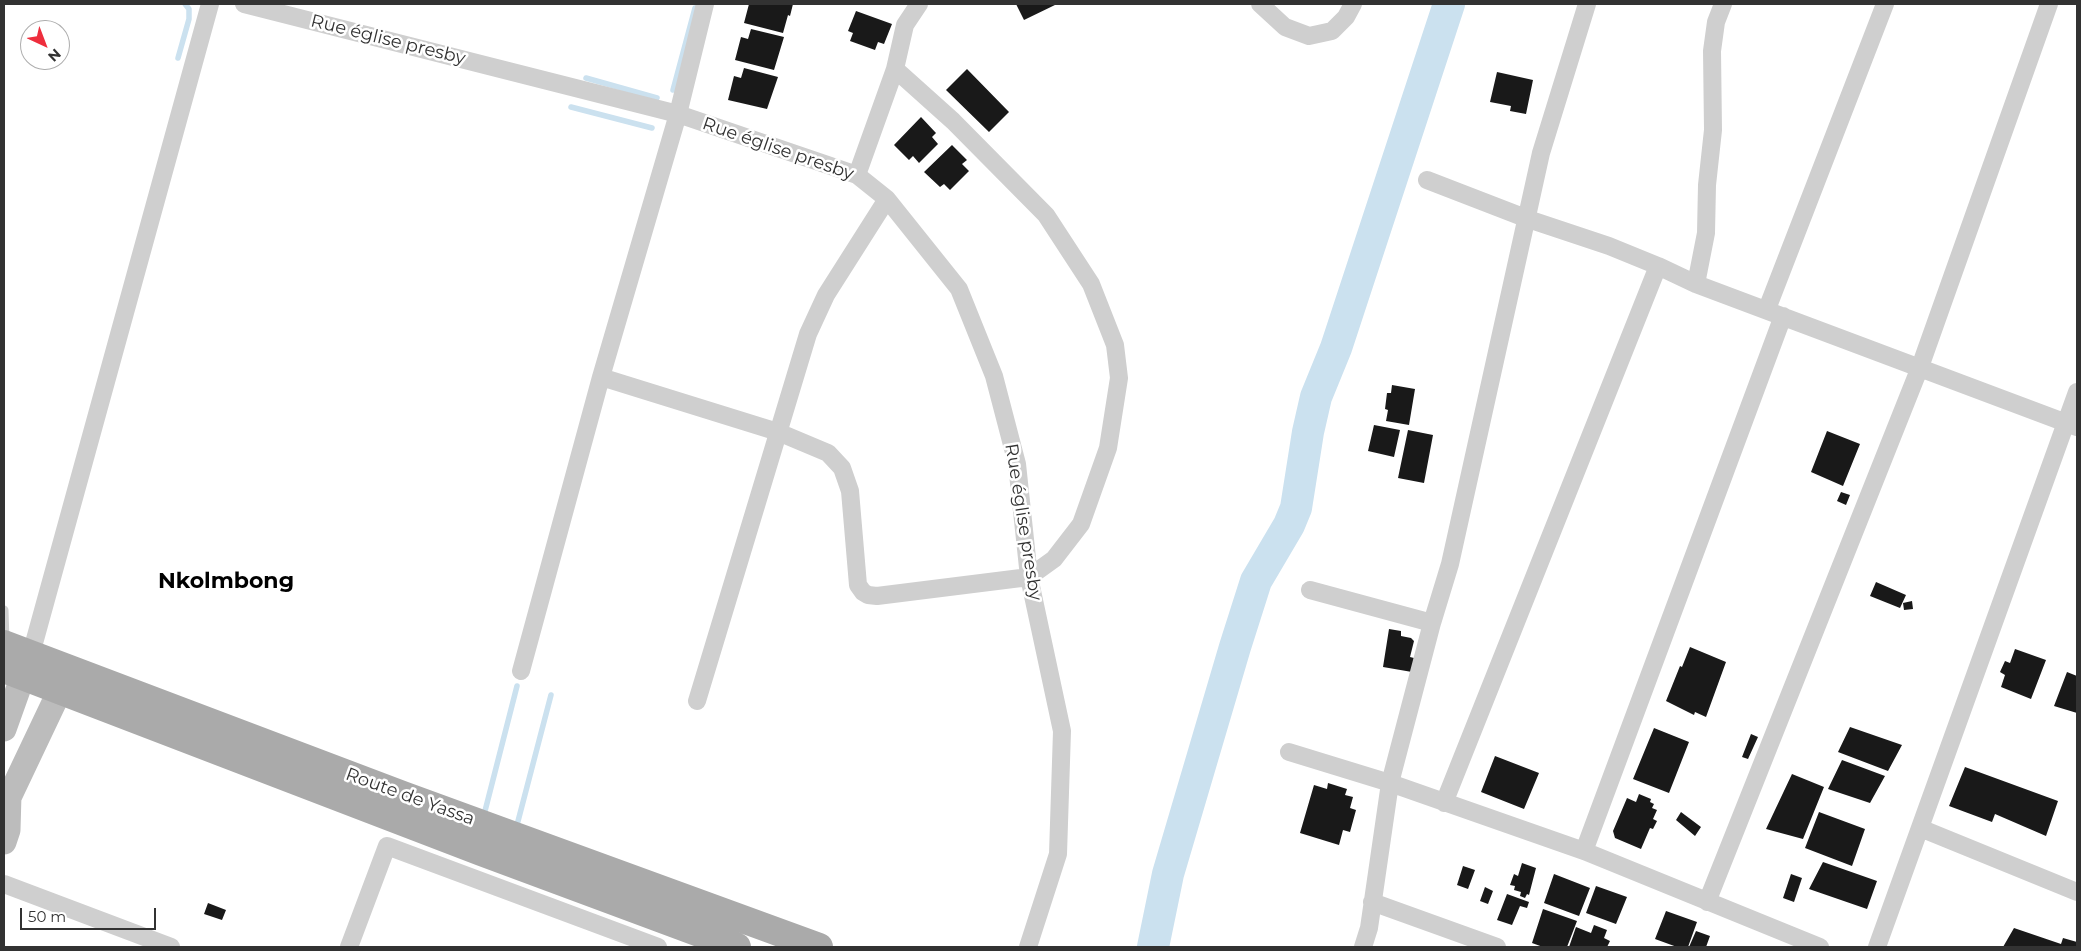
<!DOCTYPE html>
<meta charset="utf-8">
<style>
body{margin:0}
#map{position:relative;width:2081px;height:951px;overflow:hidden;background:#fff;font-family:Montserrat,sans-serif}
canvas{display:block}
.frame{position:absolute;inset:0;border:5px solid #323232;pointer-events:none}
.north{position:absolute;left:20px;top:20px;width:50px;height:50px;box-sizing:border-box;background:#fff;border:1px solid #adadad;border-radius:50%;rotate:137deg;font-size:14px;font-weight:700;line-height:20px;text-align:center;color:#323232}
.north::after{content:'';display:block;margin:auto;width:18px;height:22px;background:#ee2e3d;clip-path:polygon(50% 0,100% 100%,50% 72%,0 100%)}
.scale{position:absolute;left:20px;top:908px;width:136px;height:22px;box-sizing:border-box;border:2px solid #323232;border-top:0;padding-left:6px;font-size:15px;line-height:18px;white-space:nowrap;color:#323232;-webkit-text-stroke:4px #fff;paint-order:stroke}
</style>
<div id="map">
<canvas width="2081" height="951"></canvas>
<div class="frame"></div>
<div class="north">N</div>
<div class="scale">50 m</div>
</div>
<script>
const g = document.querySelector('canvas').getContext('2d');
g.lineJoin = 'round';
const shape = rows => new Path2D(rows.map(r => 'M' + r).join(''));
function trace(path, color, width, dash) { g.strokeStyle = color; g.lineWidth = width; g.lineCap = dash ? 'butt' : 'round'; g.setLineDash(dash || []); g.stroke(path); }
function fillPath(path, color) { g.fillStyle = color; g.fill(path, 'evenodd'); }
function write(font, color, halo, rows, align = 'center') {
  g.font = font + ' Montserrat,sans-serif'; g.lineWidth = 5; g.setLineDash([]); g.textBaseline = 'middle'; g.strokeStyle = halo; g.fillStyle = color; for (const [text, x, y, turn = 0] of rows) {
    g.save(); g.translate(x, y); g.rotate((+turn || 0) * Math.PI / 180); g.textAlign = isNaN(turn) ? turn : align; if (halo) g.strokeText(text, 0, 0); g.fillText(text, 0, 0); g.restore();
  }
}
const stream = shape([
 [178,58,189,19,189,9,185,4],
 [586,78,657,98],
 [673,90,695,8],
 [571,107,652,128],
 [485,811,517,686],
 [517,825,551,695]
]);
const river = shape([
 [1153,947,1168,874,1235,647,1256,581,1289,525,1296,508,1308,432,1316,397,1336,348,1449,4]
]);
const building = shape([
 [749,4,793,4,790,16,788,15,783,33,744,23],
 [1016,4,1057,4,1024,20],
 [856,11,892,24,884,44,878,42,875,50,850,41,853,33,848,31],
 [751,29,784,37,774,70,735,60,741,37,748,39],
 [744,68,778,77,767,109,728,100,734,76,741,78],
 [967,69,1009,112,989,132,946,90],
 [1497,72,1533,80,1526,114,1510,111,1511,106,1490,102],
 [921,117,936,133,932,137,938,144,919,163,913,156,909,160,894,145],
 [952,145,967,160,962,164,969,171,950,190,944,184,940,187,924,172],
 [1392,385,1415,389,1409,425,1386,421,1388,410,1385,409,1387,393,1391,393],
 [1374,425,1400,430,1394,457,1368,451],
 [1408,430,1433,435,1424,483,1398,478],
 [1827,431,1860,444,1843,486,1811,472],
 [1841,492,1850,495,1846,505,1837,501],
 [1876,582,1906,595,1900,608,1870,596],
 [1912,601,1913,609,1904,610,1903,603],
 [1389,629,1401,631,1401,636,1411,638,1414,641,1410,657,1414,658,1412,672,1383,667],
 [1690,647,1726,662,1706,717,1695,712,1694,715,1666,701,1680,666,1682,667],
 [2015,649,2046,660,2031,699,2001,687,2005,675,2000,672,2005,661,2010,663],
 [2067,672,2077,676,2077,713,2054,706],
 [1850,727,1902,745,1888,771,1838,752],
 [1654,728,1689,742,1669,793,1633,779],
 [1751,734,1758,737,1748,759,1742,757],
 [1495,756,1539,773,1524,809,1481,792],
 [1842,760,1885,776,1870,803,1828,789],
 [1965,767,2058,801,2046,836,1995,814,1992,822,1949,806],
 [1792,774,1824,787,1803,839,1766,829],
 [1328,783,1347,789,1345,795,1353,797,1350,808,1356,810,1350,832,1343,830,1339,845,1300,833,1314,785,1327,789],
 [1639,794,1651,799,1650,802,1654,804,1652,808,1657,810,1653,819,1657,821,1653,829,1650,828,1641,849,1615,838,1613,831,1627,798,1636,802],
 [1681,812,1701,827,1695,836,1676,820],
 [1819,812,1865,829,1852,866,1805,848],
 [1823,862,1877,881,1867,909,1809,889],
 [1522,863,1536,868,1529,895,1527,894,1525,898,1520,896,1521,892,1514,890,1515,886,1510,885,1514,874,1518,876],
 [1463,866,1475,870,1468,889,1457,885],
 [1554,874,1590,888,1579,916,1544,903],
 [1791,874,1802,878,1794,902,1783,898],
 [1596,886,1627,897,1616,924,1586,913],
 [1485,887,1493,891,1488,904,1480,901],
 [1507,894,1529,902,1527,908,1520,906,1512,925,1497,920],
 [208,903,226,910,222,920,204,914],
 [1543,909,1577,921,1567,947,1552,946,1543,947,1532,943],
 [1666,911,1697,922,1688,947,1677,947,1655,939],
 [1594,925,1607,930,1604,938,1610,941,1607,947,1569,947,1576,927,1591,933],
 [2014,928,2061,944,2063,938,2077,942,2077,947,2003,947],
 [1696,931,1710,936,1706,947,1689,947]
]);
const service = shape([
 [4,610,5,642]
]);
const minor = shape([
 [244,4,678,114,857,175,887,199,959,289,994,376,1017,464,1029,577,1062,731,1058,854,1028,947],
 [1260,4,1285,27,1309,36,1332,31,1346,17,1353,4],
 [857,175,895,69,905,25,919,4],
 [1427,180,1528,219,1609,246,1658,266,1696,284,2077,427],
 [1696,284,1706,233,1707,185,1713,130,1712,51,1716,22,1723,4],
 [1767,309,1885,4],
 [601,377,778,432,828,453,842,468,850,491,858,585,863,592,868,595,877,596,1029,577,1054,559,1081,524,1108,448,1119,378,1115,345,1091,284,1046,215,953,121,895,69],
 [1310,590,1432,623],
 [31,654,210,4],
 [521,671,601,377,678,114,705,4],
 [697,701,808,334,826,295,887,199],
 [1289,752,1390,783,1584,851,1820,947],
 [1444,803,1658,266],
 [1920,828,2077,892],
 [1584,851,1783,316],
 [4,884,171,947],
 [1372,902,1497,947],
 [1707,902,1920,367,2049,4],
 [349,947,387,846,658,947],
 [1363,947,1369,928,1390,783,1432,623,1450,564,1541,153,1587,4],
 [1877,947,2077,392]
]);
const secondary = shape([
 [4,729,29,659],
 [4,808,60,690,66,671],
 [4,842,8,830,9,795]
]);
const primary = shape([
 [4,644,403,795,819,947],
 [4,669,481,852,737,947]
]);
const streetNames = [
 ["Rue église presby",388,40,14],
 ["Rue église presby",778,149,19],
 ["Rue église presby",1023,522,81],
 ["Route de Yassa",410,797,20]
];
const districtNames = [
 ["Nkolmbong",226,582]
];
trace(stream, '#cbe1ef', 5.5);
trace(river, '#cbe1ef', 32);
fillPath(building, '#191919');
trace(service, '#cfcfcf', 9);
trace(minor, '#cfcfcf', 18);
trace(secondary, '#bcbcbc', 25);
trace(primary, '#aaa', 28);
write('18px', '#323232', '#fff', streetNames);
write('bold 22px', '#000', '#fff', districtNames);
</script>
